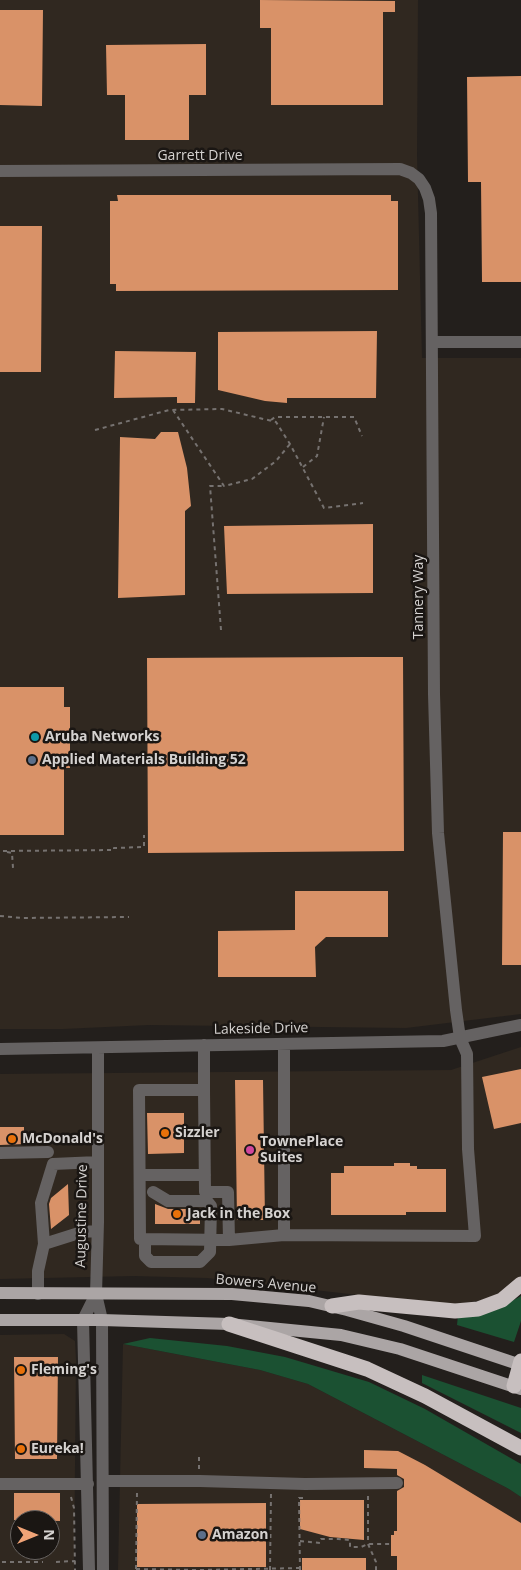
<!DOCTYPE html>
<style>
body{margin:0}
#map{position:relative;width:521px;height:1570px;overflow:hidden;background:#231f1c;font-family:"Open Sans",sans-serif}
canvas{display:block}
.north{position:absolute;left:10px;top:1510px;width:50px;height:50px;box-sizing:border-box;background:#1a1613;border:1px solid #65615f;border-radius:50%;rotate:90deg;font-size:14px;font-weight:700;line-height:20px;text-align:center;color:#d5d2d0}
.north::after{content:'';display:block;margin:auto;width:18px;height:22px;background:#efa377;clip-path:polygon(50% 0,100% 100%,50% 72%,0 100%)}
</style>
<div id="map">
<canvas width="521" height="1570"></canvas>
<div class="north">N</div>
</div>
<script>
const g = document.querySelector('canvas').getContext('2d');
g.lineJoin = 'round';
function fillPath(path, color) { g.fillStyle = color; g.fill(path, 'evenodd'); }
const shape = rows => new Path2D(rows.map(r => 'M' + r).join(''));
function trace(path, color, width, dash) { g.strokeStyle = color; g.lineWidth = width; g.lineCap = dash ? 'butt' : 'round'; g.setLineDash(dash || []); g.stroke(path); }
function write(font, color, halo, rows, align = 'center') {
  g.font = font + ' "Open Sans",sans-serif'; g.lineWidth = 5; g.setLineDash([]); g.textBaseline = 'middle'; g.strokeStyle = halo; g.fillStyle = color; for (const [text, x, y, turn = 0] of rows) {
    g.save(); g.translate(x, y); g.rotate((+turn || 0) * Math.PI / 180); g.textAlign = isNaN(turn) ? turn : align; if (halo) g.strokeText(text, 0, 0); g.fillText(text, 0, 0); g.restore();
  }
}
const built = shape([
 [0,0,418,0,417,155,422,358,521,358,521,1014,406,1028,149,1025,63,1029,0,1029],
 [521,1047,521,1277,508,1289,484,1300,456,1304,412,1301,207,1278,134,1276,0,1279,0,1074,451,1070],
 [64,1334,75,1341,76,1360,74,1570,0,1570,0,1335],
 [20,1520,50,1520,50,1550,20,1550],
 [123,1344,260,1370,308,1384,509,1489,521,1497,521,1570,118,1570]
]);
const green = shape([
 [521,1296,521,1321,514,1342,457,1325,458,1315,508,1303],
 [150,1338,227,1346,285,1357,369,1382,425,1409,521,1464,521,1497,509,1489,308,1384,260,1370,123,1344],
 [422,1375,521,1408,521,1433,422,1383]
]);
const building = shape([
 [260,0,395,1,395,12,383,12,383,105,271,105,271,28,260,28],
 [0,10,43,10,42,106,0,105],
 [206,44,206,95,189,95,189,140,125,140,125,95,107,95,106,45],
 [521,76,521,282,482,282,481,182,468,182,467,77],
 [117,195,391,195,391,201,398,201,398,290,116,291,116,284,110,284,110,201,118,201],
 [0,226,42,226,41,372,0,372],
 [377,331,376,398,287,398,287,403,265,401,218,390,218,332],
 [115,351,196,352,195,403,177,403,177,397,114,398],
 [161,432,178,432,187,468,191,506,185,511,185,595,118,598,120,437,155,439],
 [373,524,373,593,227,594,224,526],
 [362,657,403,657,404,851,148,853,147,658],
 [0,687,64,687,64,707,70,707,70,768,64,768,64,835,0,835],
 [503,832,521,832,521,965,502,965],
 [295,891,388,891,388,937,326,937,315,947,316,977,218,977,218,931,295,930],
 [521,1069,521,1123,494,1129,482,1077],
 [235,1080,263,1080,265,1220,237,1220],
 [147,1113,184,1113,184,1153,148,1154],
 [0,1127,24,1127,24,1144,0,1145],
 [394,1163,410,1163,410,1166,417,1166,417,1169,446,1169,446,1212,406,1212,406,1215,331,1215,331,1173,344,1173,344,1166,394,1166],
 [68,1184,69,1215,51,1229,49,1204,51,1198],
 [155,1204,168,1209,200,1209,200,1224,155,1224],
 [14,1357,58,1357,57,1459,15,1459],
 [364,1450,398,1451,425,1465,521,1523,521,1570,397,1570,397,1556,391,1556,391,1535,394,1535,394,1531,397,1531,397,1491,404,1487,404,1479,397,1475,397,1469,364,1468],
 [14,1493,60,1493,60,1521,14,1520],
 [300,1500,364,1500,364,1540,330,1537,300,1529],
 [266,1503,266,1567,137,1567,137,1504],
 [302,1558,366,1558,366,1570,302,1570]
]);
const path = shape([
 [173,410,224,486,252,479,276,461,290,444],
 [271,420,275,417,354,417,362,436],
 [95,430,169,410,222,409,276,422,290,444,324,508,363,503],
 [303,467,317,456,324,417],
 [221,630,210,486,224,486],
 [3,851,114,850,114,848,144,847,144,835],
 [7,852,12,853,13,868],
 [0,916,22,918,129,917],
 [199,1457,199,1470],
 [368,1496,368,1544,376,1562,376,1570],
 [71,1497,74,1508,75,1570],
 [300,1541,320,1543,321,1539,338,1539,350,1540,350,1547,361,1547,368,1544,391,1544],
 [2,1562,43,1562],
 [56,1562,75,1561],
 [136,1569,200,1570,300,1568],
 [136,1569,137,1493],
 [270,1570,271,1494],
 [300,1570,299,1498,305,1498,305,1497]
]);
const minor = shape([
 [0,171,400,169,411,173,419,179,425,188,429,199,431,213,434,694,438,833,456,1010,460,1038,467,1054,468,1149,475,1236,284,1235,229,1240,140,1239,139,1090,204,1090,204,1045],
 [432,342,521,342],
 [284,1044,284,1235],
 [98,1048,98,1222,96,1294,102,1320,103,1570],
 [0,1049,443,1041,521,1025],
 [204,1090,205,1192,228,1192,229,1240],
 [0,1153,48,1152],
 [140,1175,205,1175],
 [145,1239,145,1256,151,1262,200,1262,210,1252,211,1206,207,1201,168,1201,153,1192],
 [44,1244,82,1232,97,1231],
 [38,1294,38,1271,44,1244,41,1203,53,1164,98,1162],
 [103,1481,200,1481,305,1484,397,1483],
 [0,1484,88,1484],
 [89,1570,83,1320,96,1294]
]);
const major = shape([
 [0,1293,232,1294,309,1301,347,1310,404,1326,521,1365],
 [0,1320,102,1320,229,1324,341,1335,400,1349,521,1389]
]);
const highway = shape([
 [332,1306,359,1302,455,1311,478,1309,502,1300,521,1284],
 [229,1324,367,1369,425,1396,521,1448],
 [514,1386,521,1361]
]);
const markers = [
 [35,737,5,"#0f9aa8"],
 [32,760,5,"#5c6f8a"],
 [165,1133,5,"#e8710a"],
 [12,1139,5,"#e8710a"],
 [250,1150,5,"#d1479c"],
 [177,1214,5,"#e8710a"],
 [21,1370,5,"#e8710a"],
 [21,1449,5,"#e8710a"],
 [202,1535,5,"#5c6f8a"]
];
const streetNames = [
 ["Garrett Drive",200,156],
 ["Tannery Way",419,597,-90],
 ["Lakeside Drive",261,1029,-1],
 ["Augustine Drive",82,1216,-89],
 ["Bowers Avenue",266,1284,5]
];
const poiNames = [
 ["Aruba Networks",45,737],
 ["Applied Materials Building 52",42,760],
 ["Sizzler",175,1133],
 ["McDonald's",22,1139],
 ["TownePlace",260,1142],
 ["Suites",260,1158],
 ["Jack in the Box",187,1214],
 ["Fleming's",31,1370],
 ["Eureka!",31,1449],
 ["Amazon",212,1535]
];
fillPath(built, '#302820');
fillPath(green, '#1b5132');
fillPath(building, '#d99268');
trace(path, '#767270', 2, [4, 4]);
trace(minor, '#656262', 12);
trace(major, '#aba5a5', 12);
trace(highway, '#c7bfbf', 15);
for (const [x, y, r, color] of markers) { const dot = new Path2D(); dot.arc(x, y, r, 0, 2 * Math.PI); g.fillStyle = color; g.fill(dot); trace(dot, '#1a1613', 2); }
write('14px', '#d5d2d0', '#1a1613', streetNames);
write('bold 14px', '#d5d2d0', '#1a1613', poiNames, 'left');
</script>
